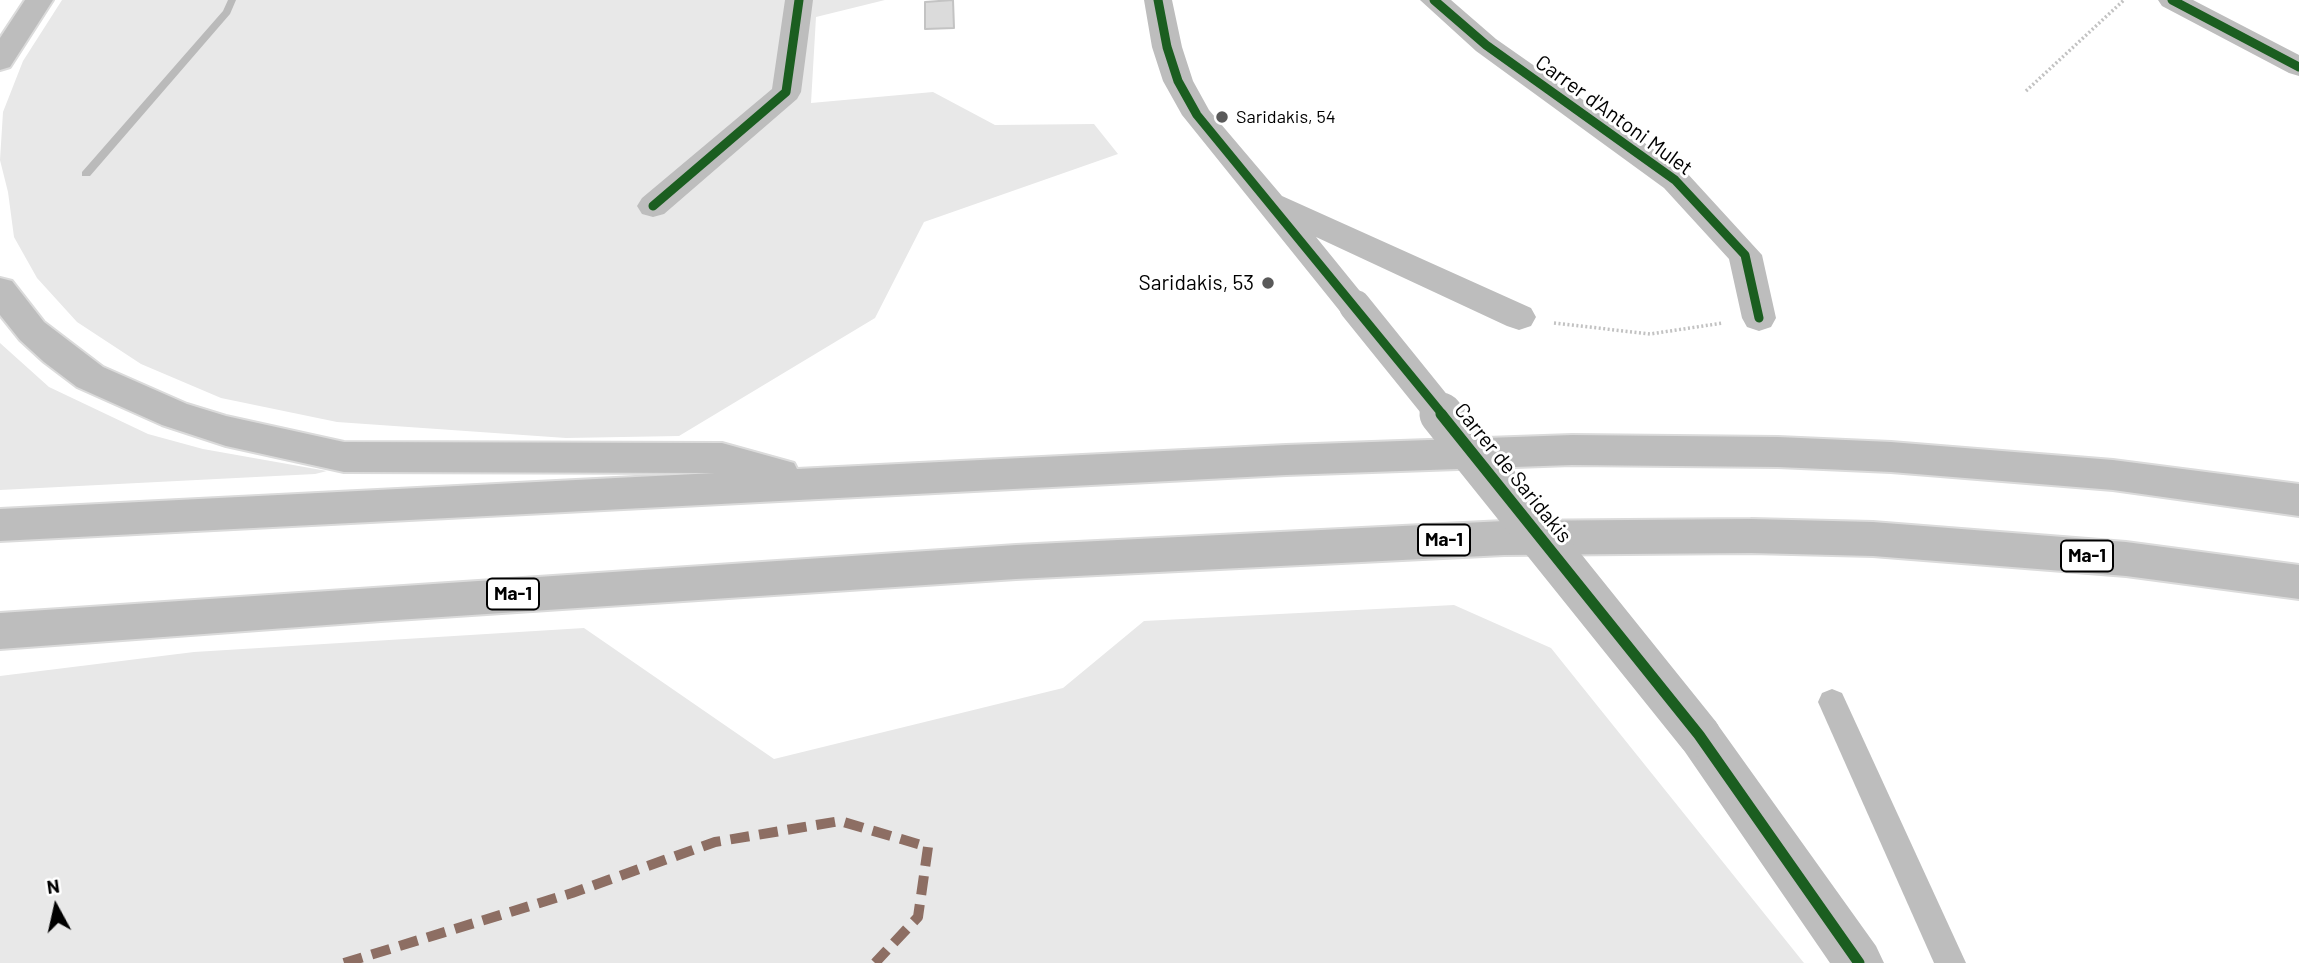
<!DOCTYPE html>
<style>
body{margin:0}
#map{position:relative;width:2299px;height:963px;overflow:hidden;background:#fff;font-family:Barlow,sans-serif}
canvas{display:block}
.north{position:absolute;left:21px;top:872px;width:70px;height:70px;-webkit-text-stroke:5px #fff;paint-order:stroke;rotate:352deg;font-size:19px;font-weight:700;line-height:28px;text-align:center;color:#000}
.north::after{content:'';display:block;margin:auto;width:24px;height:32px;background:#000;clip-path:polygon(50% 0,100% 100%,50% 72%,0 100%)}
</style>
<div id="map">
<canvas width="2299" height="963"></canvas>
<div class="north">N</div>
</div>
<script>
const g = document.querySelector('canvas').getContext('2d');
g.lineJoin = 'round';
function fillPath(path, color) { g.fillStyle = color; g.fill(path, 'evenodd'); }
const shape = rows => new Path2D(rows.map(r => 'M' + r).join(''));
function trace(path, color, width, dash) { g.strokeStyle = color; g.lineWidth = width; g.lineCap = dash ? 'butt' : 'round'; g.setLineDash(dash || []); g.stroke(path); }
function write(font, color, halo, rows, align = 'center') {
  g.font = font + ' Barlow,sans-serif'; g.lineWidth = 6; g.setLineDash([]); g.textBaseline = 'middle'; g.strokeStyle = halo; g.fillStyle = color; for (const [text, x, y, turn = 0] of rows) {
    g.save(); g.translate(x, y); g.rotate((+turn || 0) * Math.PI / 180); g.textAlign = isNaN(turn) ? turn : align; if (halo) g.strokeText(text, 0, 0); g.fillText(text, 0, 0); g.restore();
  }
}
const green = shape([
 [62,0,885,0,816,17,811,103,933,92,995,125,1094,124,1118,154,924,222,875,318,679,436,566,438,337,422,221,398,141,364,77,322,37,278,14,237,8,192,0,160,3,112,23,61],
 [0,343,49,387,148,434,203,449,327,471,315,474,0,490],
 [1454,605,1551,648,1804,963,0,963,0,676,194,652,584,628,774,759,1063,688,1144,621]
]);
const stream = shape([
 [228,0,236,0,230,14,90,176,82,176,82,172,223,11,228,0]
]);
const building = shape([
 [953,0,954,28,925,29,925,2,953,0]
]);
const path = shape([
 [2026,91,2124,0],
 [1554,323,1650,334,1723,323]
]);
const lane = shape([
 [1832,689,1842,693,1966,963,1934,963,1818,702,1822,693,1832,689]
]);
const street = shape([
 [785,0,813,0,801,92,797,99,664,214,653,217,642,214,637,206,642,198,772,89,785,0],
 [1144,0,1172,0,1182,47,1193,81,1209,110,1282,196,1531,308,1536,317,1531,326,1519,330,1507,326,1316,237,1372,306,1367,315,1355,319,1343,315,1182,115,1163,81,1152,47,1144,0],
 [1420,0,1451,0,1496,39,1686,172,1762,255,1776,318,1771,327,1759,331,1747,327,1742,318,1729,259,1664,188,1476,51,1420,0],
 [2158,0,2193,0,2299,55,2299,76,2289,73,2162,6,2158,0],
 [1699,715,1715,721,1876,946,1884,963,1830,963,1683,749,1677,735,1683,721,1699,715]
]);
const highway = shape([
 [25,0,53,0,10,67,0,70,0,38,25,0],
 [0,278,12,281,44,322,103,367,187,404,226,416,344,442,722,443,794,463,797,469,1286,445,1572,435,1778,437,1891,442,2113,460,2299,484,2299,516,2113,490,1891,472,1778,467,1572,465,1286,475,0,541,0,509,715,473,344,472,226,446,162,425,77,387,44,362,20,340,0,315,0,278],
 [1751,519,1873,522,2126,542,2299,565,2299,599,2126,576,1873,556,1751,553,1504,555,1016,579,381,621,0,649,0,613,1016,545,1504,521,1751,519]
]);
const streetBridgeFar1 = shape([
 [1355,306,1443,415]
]);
const streetBridge = shape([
 [1441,414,1699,735]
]);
const quiet = shape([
 [344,963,572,893,715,842,840,821,928,847,918,917,875,963]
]);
const cyclewayFar1 = shape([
 [1158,0,1167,47,1178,81,1197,115,1443,415],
 [1434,0,1486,45,1675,180,1745,255,1759,318],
 [2172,0,2299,67],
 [653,206,786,92,799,0]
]);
const cycleway = shape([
 [1441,414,1699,735,1859,963]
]);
const markers = [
 [1222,117,7,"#595959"],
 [1268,283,7,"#595959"]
];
const farPoinames = [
 ["Saridakis, 54",1236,117]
];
const shields = [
 [1444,540,52],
 [2087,556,52],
 [513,594,52]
];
const shieldNames = [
 ["Ma-1",1444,540],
 ["Ma-1",2087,556],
 ["Ma-1",513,594]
];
const streetNames = [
 ["Carrer d'Antoni Mulet",1614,115,36],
 ["Carrer de Saridakis",1513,473,51]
];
const poiNames = [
 ["Saridakis, 53",1254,283]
];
fillPath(green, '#e8e8e8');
fillPath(stream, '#bababa');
fillPath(building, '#dbdbdb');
trace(building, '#c3c3c3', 2);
trace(highway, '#dbdbdb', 4);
trace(path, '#c2c2c2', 3.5, [2, 2.5]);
fillPath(lane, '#bdbdbd');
fillPath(street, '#bdbdbd');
fillPath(highway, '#bdbdbd');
trace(streetBridgeFar1, '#bdbdbd', 32);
trace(streetBridge, '#bdbdbd', 43);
trace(quiet, '#8d6e63', 10, [19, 10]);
trace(cyclewayFar1, '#1b5e20', 9);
trace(cycleway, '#1b5e20', 11);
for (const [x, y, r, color] of markers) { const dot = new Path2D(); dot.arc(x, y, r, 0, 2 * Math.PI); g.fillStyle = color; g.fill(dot); trace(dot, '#fff', 2.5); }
write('18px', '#000', '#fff', farPoinames, 'left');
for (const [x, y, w] of shields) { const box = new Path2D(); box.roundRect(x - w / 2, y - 15.5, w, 31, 5); g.fillStyle = '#fff'; g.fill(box); trace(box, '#000', 2); }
write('bold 19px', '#000', null, shieldNames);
write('21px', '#000', '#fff', streetNames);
write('21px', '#000', '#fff', poiNames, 'right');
</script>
